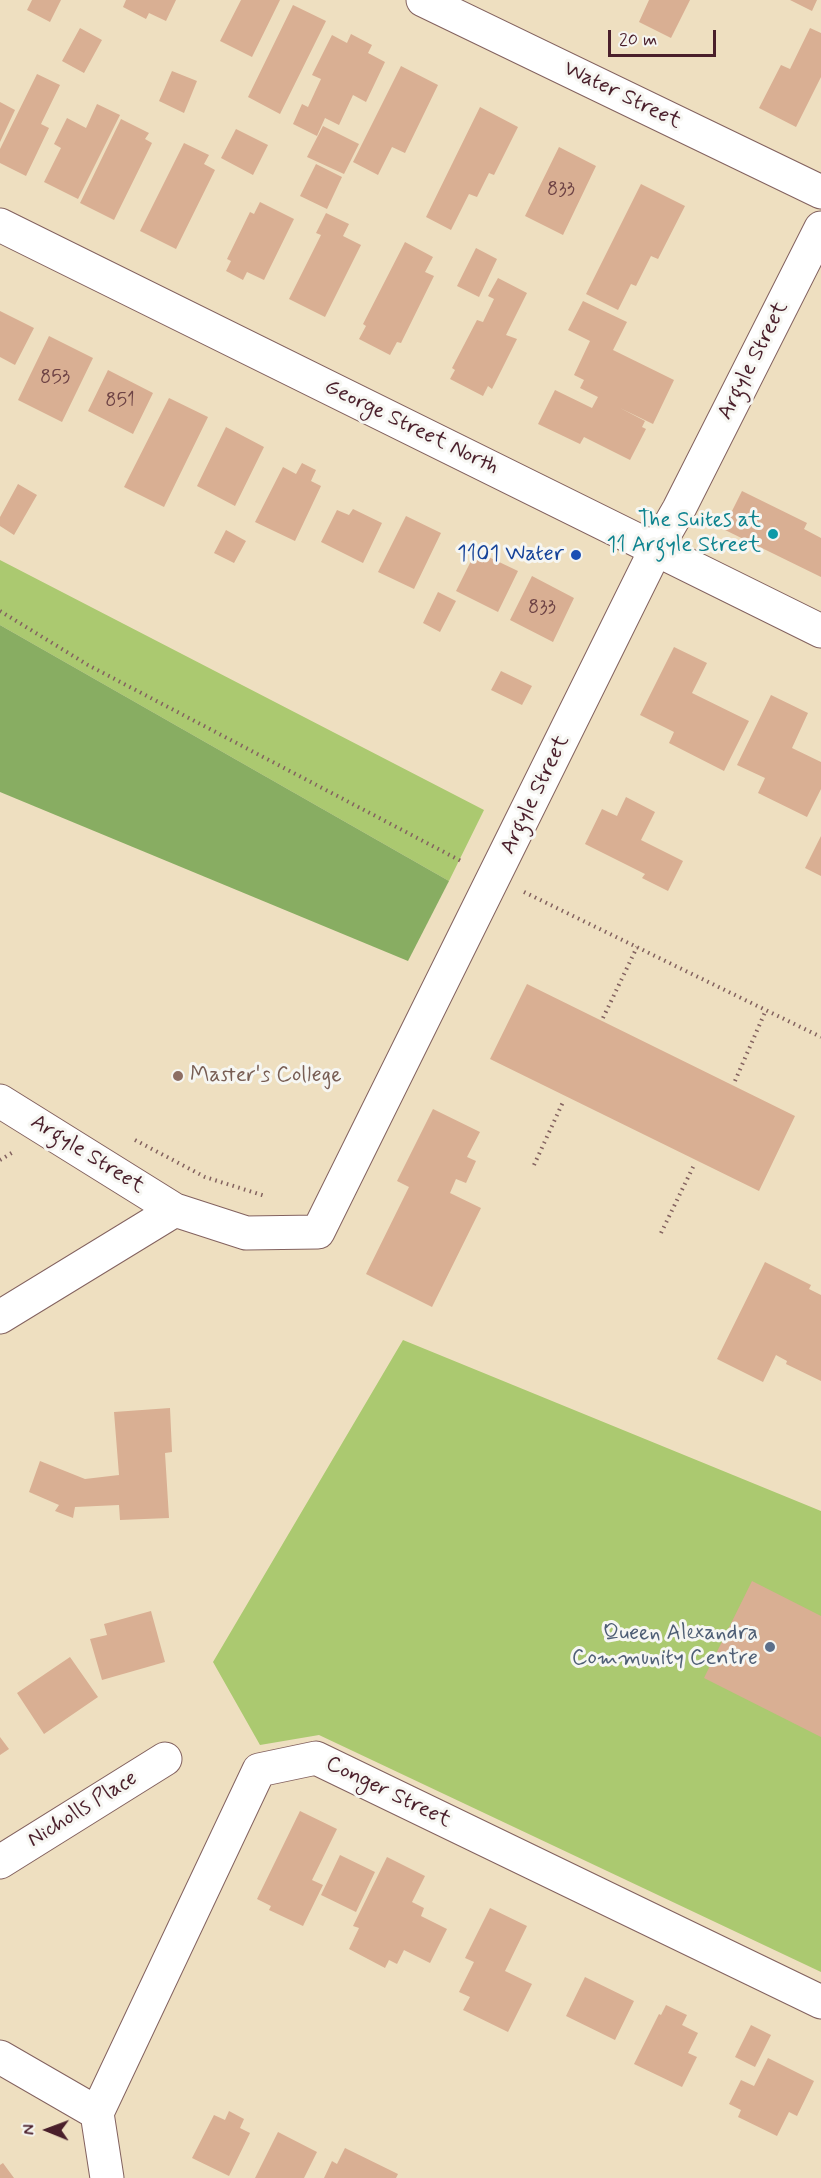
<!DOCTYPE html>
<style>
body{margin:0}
#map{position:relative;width:821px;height:2178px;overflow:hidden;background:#eedfc0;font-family:Mynerve,sans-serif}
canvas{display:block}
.north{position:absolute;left:18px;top:2100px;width:60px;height:60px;-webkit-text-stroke:4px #f6f6f2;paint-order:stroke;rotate:271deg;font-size:16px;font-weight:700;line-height:24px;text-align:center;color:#4a1f2b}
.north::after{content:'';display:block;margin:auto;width:21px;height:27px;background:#4a1f2b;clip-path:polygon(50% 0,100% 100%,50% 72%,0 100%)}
.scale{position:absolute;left:608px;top:30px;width:108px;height:27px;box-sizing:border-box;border:3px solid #4a1f2b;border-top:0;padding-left:8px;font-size:18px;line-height:21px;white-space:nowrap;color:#4a1f2b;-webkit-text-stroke:4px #f6f6f2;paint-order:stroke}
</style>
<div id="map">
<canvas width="821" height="2178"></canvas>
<div class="north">N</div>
<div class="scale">20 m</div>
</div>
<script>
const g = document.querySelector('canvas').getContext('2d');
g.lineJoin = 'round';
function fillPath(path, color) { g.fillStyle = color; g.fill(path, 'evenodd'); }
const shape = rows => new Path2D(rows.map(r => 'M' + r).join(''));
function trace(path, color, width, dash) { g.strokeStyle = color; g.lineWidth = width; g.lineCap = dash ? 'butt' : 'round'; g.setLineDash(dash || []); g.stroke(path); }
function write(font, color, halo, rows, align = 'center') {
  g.font = font + ' Mynerve,sans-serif'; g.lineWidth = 6; g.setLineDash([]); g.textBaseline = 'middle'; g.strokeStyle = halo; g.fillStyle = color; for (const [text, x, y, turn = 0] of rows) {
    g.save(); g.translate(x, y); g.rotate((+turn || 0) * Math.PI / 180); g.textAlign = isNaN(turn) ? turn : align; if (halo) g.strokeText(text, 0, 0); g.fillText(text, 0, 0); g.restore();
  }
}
const green = shape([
 [0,560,484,810,449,881,0,625],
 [403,1340,821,1511,821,1972,319,1735,260,1745,213,1662]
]);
const forest = shape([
 [0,625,449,881,408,961,0,792]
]);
const building = shape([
 [32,0,61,0,50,22,27,10],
 [126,0,176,0,166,21,149,13,146,19,123,7],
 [241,0,280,0,252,57,220,41],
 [649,0,690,0,671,38,639,22],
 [790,0,817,0,812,11],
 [293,5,326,21,280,114,248,97],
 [80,28,102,40,84,73,62,61],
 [810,28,821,33,821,77,796,127,759,108,781,65,790,69],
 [351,34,372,45,368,53,385,62,366,102,353,95,339,125,325,118,317,136,293,124,302,104,308,107,321,79,312,75,332,35,347,43],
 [401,66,438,85,405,153,392,147,378,175,353,162],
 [172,71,197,81,184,113,159,101],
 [37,74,60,85,41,124,49,128,26,176,0,163,0,149],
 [0,102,15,110,0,142],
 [97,104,120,115,78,199,44,182,61,148,54,144,67,118,86,128],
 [480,107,518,127,494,175,489,173,477,197,469,194,451,230,426,217],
 [121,119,149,133,145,139,152,143,114,220,80,203],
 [323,126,359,144,344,174,307,157],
 [236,129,268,145,253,175,221,158],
 [184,143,209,155,204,164,215,170,176,249,140,231],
 [559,147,596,166,563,235,525,216],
 [316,164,342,177,327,209,300,196],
 [641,184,685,206,658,259,651,256,636,286,631,284,618,310,586,294],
 [260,202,294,219,264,280,247,272,243,280,226,271,231,261,227,259,250,212,254,214],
 [326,213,349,224,343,236,361,245,325,317,289,299,321,235,316,233],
 [405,242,433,257,425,272,434,276,401,343,397,342,390,355,359,339,366,326,363,324],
 [476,248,497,259,479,297,457,286],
 [498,278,527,293,506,335,517,339,492,389,488,386,483,396,450,379,455,370,452,368,477,320,483,322,494,299,488,296],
 [583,301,627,322,613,350,674,380,653,424,620,408,645,421,642,427,646,429,630,460,584,437,580,444,538,424,555,390,592,408,598,397,580,388,584,380,574,375,590,341,568,330],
 [0,311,34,328,15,365,0,357],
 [49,336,93,358,62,422,18,400],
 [108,370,153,393,133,434,88,411],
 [169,398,208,417,164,507,124,487],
 [226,427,264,447,235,506,197,486],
 [302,463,316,470,311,481,321,486,295,541,255,522,283,467,296,474],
 [18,484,37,495,14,535,0,526,0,517],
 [742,491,807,523,804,529,821,538,821,577,723,529],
 [353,509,382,523,363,563,321,542,337,510,349,515],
 [406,516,441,533,414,589,378,572],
 [226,530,246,541,234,563,214,553],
 [476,551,518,571,498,612,456,591],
 [532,576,574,598,553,642,510,620],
 [438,592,456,601,440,632,423,623],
 [674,647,707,663,692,693,749,721,724,771,669,743,674,732,640,715],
 [501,671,532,686,522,705,491,690],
 [771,695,808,713,792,748,821,762,821,789,807,817,758,793,765,778,737,765],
 [626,797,655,812,641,840,683,861,668,891,642,878,645,874,585,844,602,809,617,816],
 [821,836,821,876,805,868],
 [527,984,795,1116,759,1191,490,1059],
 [433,1109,480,1132,467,1157,476,1161,466,1183,456,1179,450,1193,481,1208,432,1307,366,1274,409,1187,397,1181],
 [765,1262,811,1285,809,1289,821,1295,821,1381,786,1364,787,1361,776,1355,763,1382,717,1359],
 [170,1408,172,1452,165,1453,169,1518,120,1520,119,1505,75,1507,73,1518,55,1511,59,1505,29,1492,40,1461,85,1479,119,1475,114,1412],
 [752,1581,821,1616,821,1737,704,1678],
 [151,1611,165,1662,102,1680,90,1639,107,1635,104,1624],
 [70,1657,98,1697,44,1734,17,1693],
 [0,1737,9,1749,0,1755],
 [300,1811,337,1829,312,1880,323,1885,303,1926,269,1910,271,1906,257,1899],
 [340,1855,375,1872,356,1912,321,1895],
 [387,1857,425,1876,412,1902,424,1908,421,1916,447,1929,430,1963,404,1950,397,1964,389,1960,385,1968,349,1949,359,1928,353,1926],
 [490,1908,527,1926,505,1971,532,1984,508,2032,463,2010,470,1997,459,1992,474,1962,465,1958],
 [585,1977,634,2001,615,2040,566,2016],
 [666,2005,687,2015,682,2025,698,2033,688,2053,697,2057,682,2087,634,2064,659,2014,661,2015],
 [751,2025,771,2035,755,2067,735,2057],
 [768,2058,814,2081,797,2116,789,2112,777,2136,738,2117,741,2110,729,2104,741,2080,754,2086],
 [229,2111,244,2119,240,2128,250,2133,229,2176,192,2158,214,2115,225,2120],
 [278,2132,317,2152,304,2178,255,2178],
 [345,2148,398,2174,396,2178,324,2178,332,2161,337,2164],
 [3,2163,14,2178,0,2178,0,2165]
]);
const path = shape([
 [0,611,88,665,463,862],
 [524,892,821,1037],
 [603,1018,637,947],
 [735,1081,766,1010],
 [135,1140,205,1177,265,1196],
 [0,1160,15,1151],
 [534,1165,563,1102],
 [661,1233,695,1163]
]);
const street = shape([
 [0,1101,175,1210],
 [0,1317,175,1210,246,1233,318,1232,656,549,679,509,821,228],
 [0,1862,165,1759],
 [0,2057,97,2113],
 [97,2113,259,1770,316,1758,821,2002],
 [97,2113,107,2178]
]);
const secondary = shape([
 [423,0,821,192],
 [0,225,821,631]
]);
const markers = [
 [773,534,6,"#0f9aa8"],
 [576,555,6,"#1a4fb4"],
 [178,1076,6,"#8d6e63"],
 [770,1647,6,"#5c6f8a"]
];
const numberNames = [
 ["833",561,191],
 ["853",55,379],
 ["851",120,402],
 ["833",542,609]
];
const streetNames = [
 ["Water Street",622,96,26],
 ["Argyle Street",754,361,-63],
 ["George Street North",411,428,26],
 ["Argyle Street",536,795,-64],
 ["Argyle Street",87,1155,32],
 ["Conger Street",388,1793,26],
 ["Nicholls Place",83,1810,-32]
];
const cultureNames = [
 ["The Suites at",761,521],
 ["11 Argyle Street",761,546]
];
const transitNames = [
 ["1101 Water",564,555]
];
const educationNames = [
 ["Master's College",190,1076]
];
const serviceNames = [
 ["Queen Alexandra",758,1634],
 ["Community Centre",758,1659]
];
fillPath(green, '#abc970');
fillPath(forest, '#88ad62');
fillPath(building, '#d9af93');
trace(street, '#83625f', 35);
trace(secondary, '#83625f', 35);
trace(path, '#83625f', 4, [1.5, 4.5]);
trace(street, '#fff', 33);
trace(secondary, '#fff', 33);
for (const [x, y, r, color] of markers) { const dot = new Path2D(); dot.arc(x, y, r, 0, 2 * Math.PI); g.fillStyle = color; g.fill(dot); trace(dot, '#f6f6f2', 2); }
write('20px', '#6e4345', null, numberNames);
write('22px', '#4a1f2b', '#f6f6f2', streetNames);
write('22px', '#0d838f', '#f6f6f2', cultureNames, 'right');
write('22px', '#164399', '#f6f6f2', transitNames, 'right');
write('22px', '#785e54', '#f6f6f2', educationNames, 'left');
write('22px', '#4e5e75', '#f6f6f2', serviceNames, 'right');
</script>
